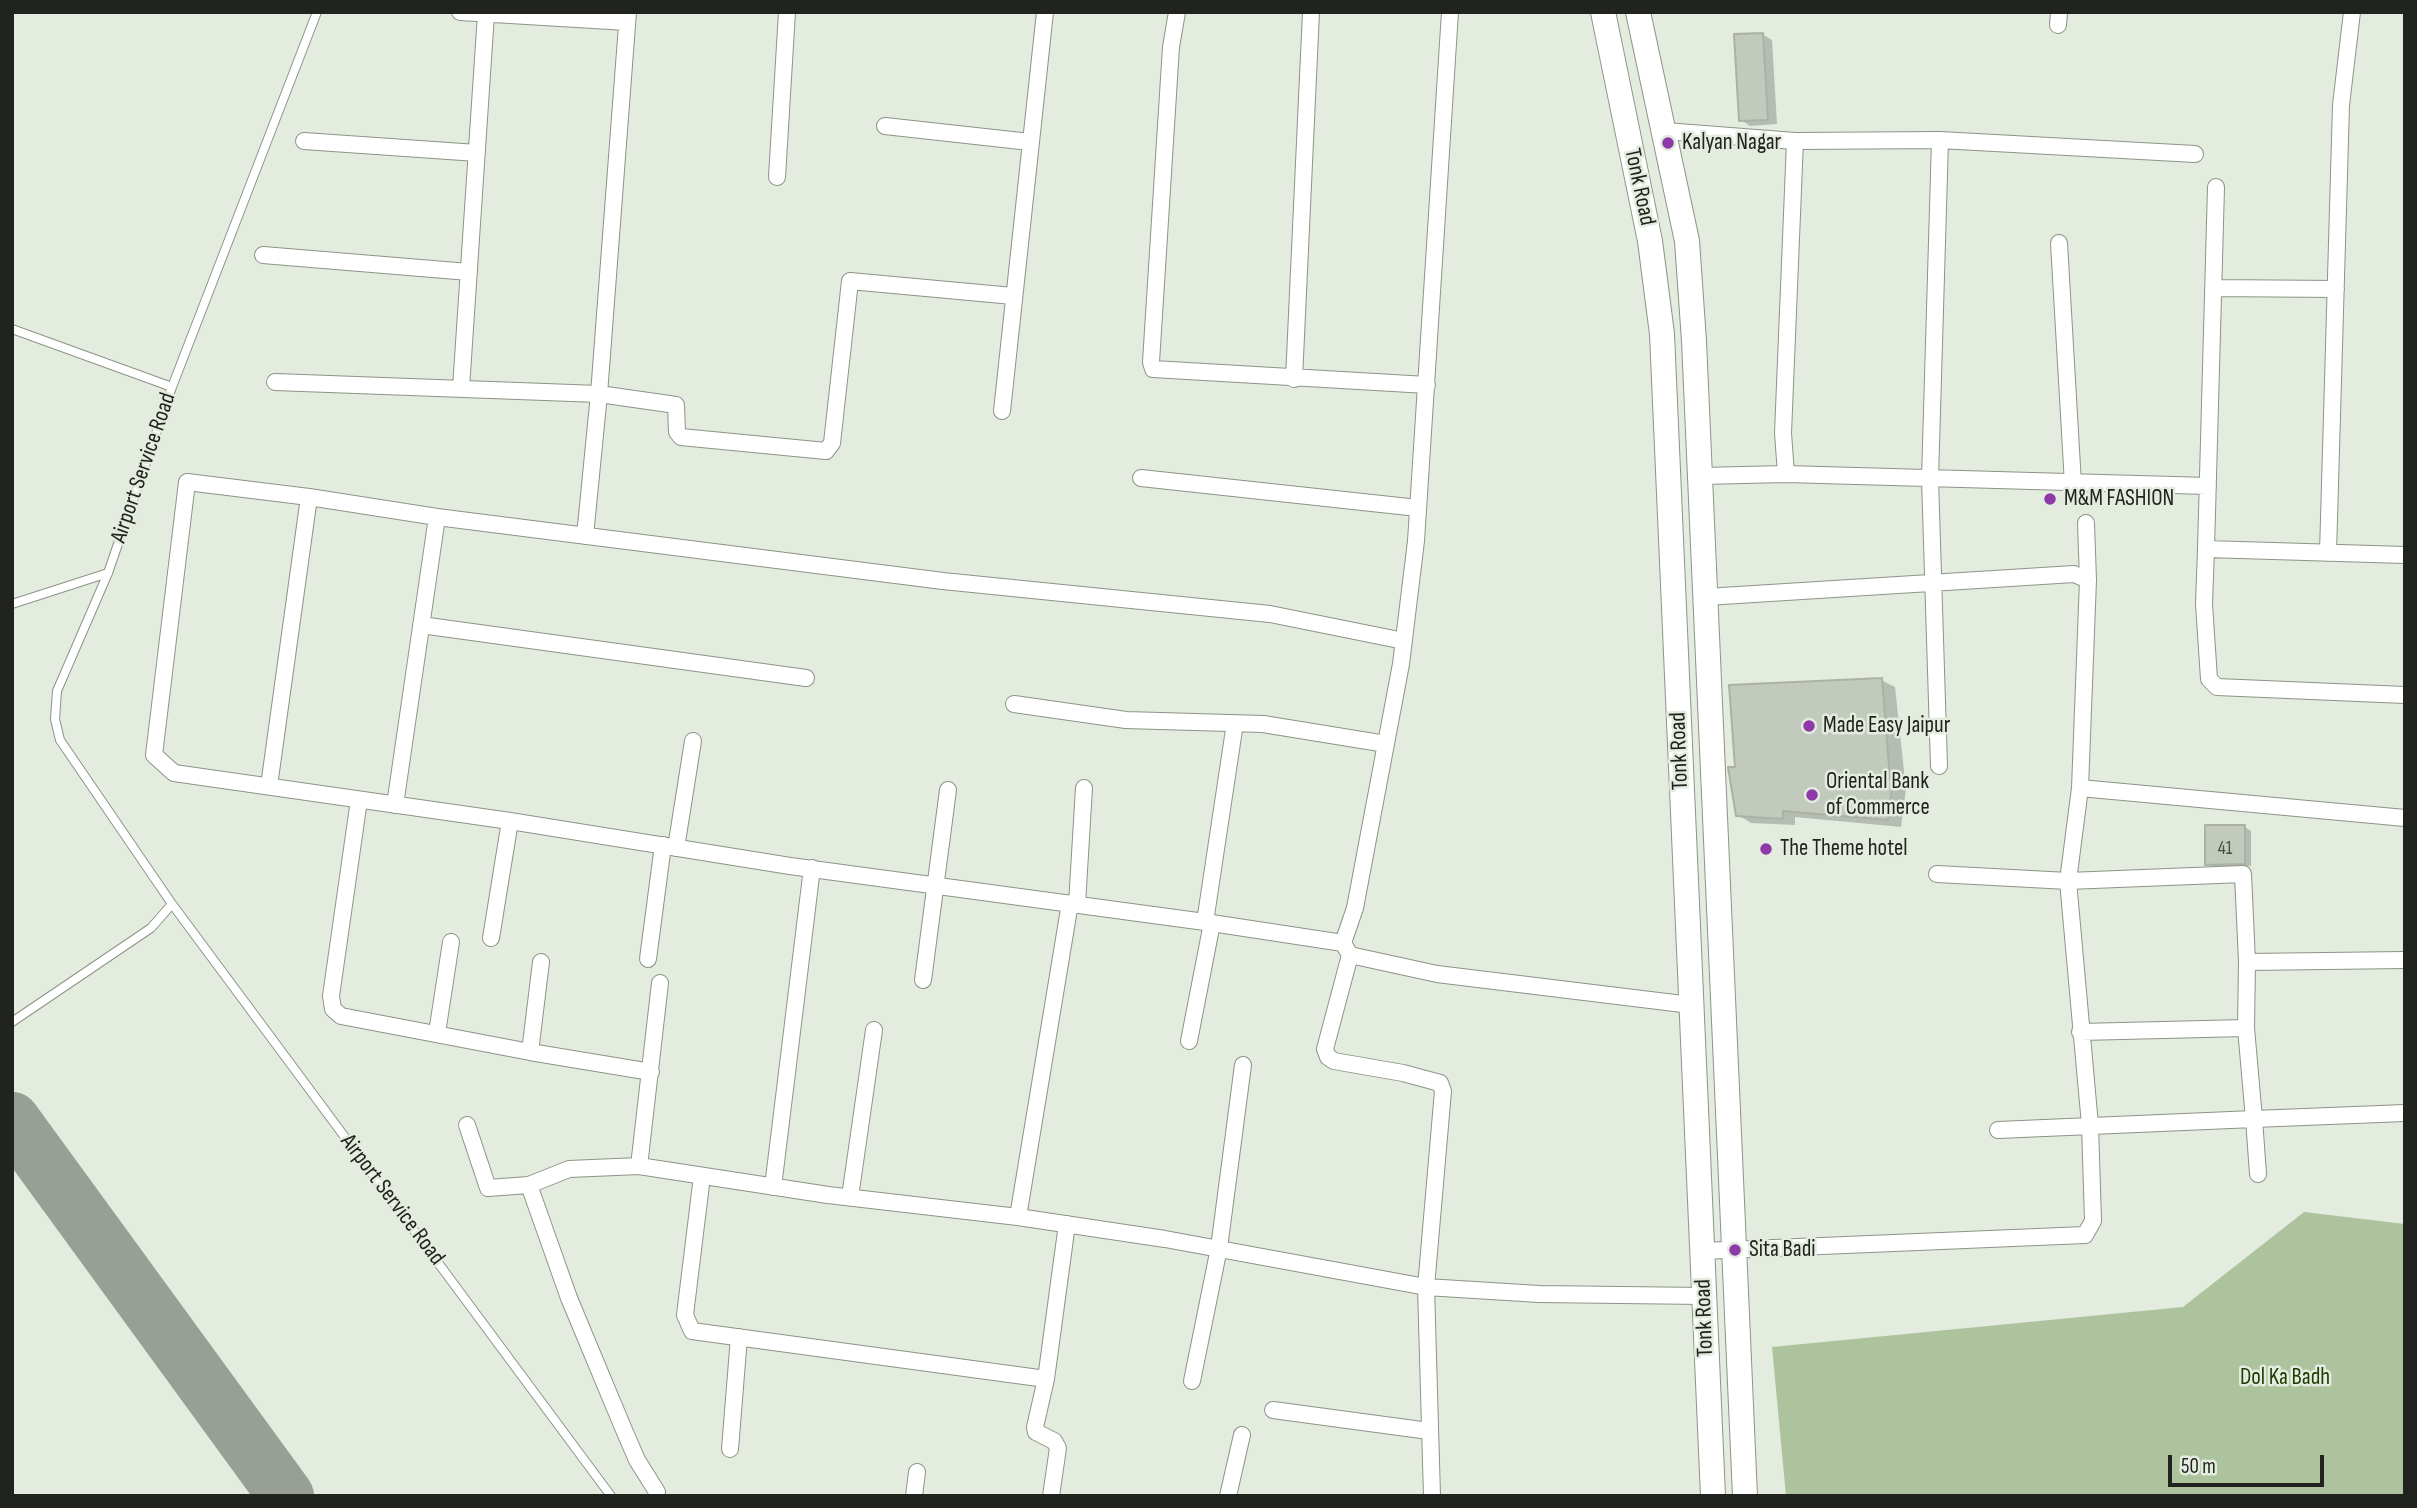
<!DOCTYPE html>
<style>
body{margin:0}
#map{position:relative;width:2417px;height:1508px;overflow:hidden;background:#e3ecde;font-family:"Sofia Sans Condensed",sans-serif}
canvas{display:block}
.frame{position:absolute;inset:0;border:14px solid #20231e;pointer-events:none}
.scale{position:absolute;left:2168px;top:1455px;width:156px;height:32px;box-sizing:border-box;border:4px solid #20231e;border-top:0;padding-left:9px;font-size:21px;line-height:24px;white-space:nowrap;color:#20231e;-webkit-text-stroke:5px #e3ecde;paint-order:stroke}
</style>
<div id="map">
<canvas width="2417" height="1508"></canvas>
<div class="frame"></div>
<div class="scale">50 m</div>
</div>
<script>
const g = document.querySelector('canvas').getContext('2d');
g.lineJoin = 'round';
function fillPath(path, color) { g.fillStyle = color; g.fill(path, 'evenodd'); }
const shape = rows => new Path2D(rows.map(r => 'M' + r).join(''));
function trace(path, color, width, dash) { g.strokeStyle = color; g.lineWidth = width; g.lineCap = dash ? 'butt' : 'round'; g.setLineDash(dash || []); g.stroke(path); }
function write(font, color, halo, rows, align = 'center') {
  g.font = font + ' "Sofia Sans Condensed",sans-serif'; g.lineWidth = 5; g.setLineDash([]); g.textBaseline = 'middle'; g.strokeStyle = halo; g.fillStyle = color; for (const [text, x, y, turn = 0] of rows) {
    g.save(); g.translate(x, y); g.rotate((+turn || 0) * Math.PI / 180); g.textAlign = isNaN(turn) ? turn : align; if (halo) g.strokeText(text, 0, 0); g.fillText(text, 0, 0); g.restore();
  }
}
const forest = shape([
 [2304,1212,2405,1224,2405,1496,1786,1496,1772,1347,2183,1307]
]);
const shadow = shape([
 [1762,34,1772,40,1777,124,1750,126,1741,120],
 [1881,680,1895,687,1906,789,1901,827,1795,817,1795,825,1751,823,1738,815,1736,769],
 [2245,827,2251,831,2251,866,2213,867,2207,864]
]);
const taxiway = shape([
 [12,1120,286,1496]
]);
const building = shape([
 [1763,33,1768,120,1739,121,1734,34,1763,33],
 [1882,678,1890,779,1893,779,1888,820,1783,811,1783,819,1736,816,1728,767,1735,767,1729,685,1882,678],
 [2205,825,2245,825,2245,864,2205,865,2205,825]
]);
const service = shape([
 [317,12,172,387,108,573,57,691,55,719,60,740,172,904,611,1496],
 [12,329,172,387],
 [12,604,108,573],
 [12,1022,151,928,172,904]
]);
const minor = shape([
 [460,12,627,22],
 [628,12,599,394,676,405,677,432,681,437,826,451,832,443,850,281,1013,296],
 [1177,12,1171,47,1151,362,1153,369,1427,385],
 [2058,25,2059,12],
 [885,126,1030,142],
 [1665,131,1795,141,1940,140,2195,154],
 [304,141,477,153],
 [777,177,787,12],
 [2059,243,2073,484],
 [263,255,469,272],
 [2213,288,2336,289],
 [1294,379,1311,12],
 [275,382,599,394,585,536],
 [461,388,486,14],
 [1002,411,1045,12],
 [1786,474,1783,433,1795,141],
 [1700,476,1786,474,2208,486],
 [1141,478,1418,508],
 [309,497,437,517,395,805],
 [437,517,943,581,1270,614,1404,641],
 [2086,523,2088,580],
 [2206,549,2216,187],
 [2328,553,2341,105,2352,12],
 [2405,555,2206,549,2204,604,2209,679,2217,687,2405,695],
 [1706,597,2074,574,2088,580,2080,788],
 [421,625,806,678],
 [1014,704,1126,720,1263,724,1386,744],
 [1939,766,1930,479,1940,140],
 [269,786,309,497,187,482,154,755,174,773,510,821,790,866,1205,922,1343,943,1350,955,1437,974,1691,1005],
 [359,800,331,996,333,1009,341,1016,530,1052],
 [676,848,693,741],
 [1077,904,1084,788],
 [1205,922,1235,723],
 [491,938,510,821],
 [1343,943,1355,908,1401,664,1416,541,1450,12],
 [648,959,663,845],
 [2405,960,2247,962,2246,1028,2254,1119,2405,1113],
 [541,962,530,1052,651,1072],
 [2247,962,2243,874,2068,881,2080,788,2405,818],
 [923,980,948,790],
 [2080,1032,2246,1028],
 [437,1033,451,942],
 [1189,1041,1212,923],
 [467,1125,488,1188,529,1185],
 [1998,1130,2254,1119,2258,1174],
 [639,1166,660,983],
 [702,1176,685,1315,692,1331,1046,1379,1067,1224],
 [773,1187,812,868],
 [850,1197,874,1030],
 [1018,1217,1070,903],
 [1702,1251,2085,1235,2093,1221,2090,1125,2068,881,1937,874],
 [1046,1379,1035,1427,1036,1432,1054,1441,1058,1448,1051,1496],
 [1192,1381,1219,1248,1243,1065],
 [1273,1410,1429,1431],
 [730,1449,739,1337],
 [657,1492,637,1460,624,1430,569,1298,529,1185,569,1169,639,1166,828,1195,1018,1217,1165,1239,1426,1287,1443,1091,1440,1083,1403,1073,1334,1061,1328,1057,1325,1049,1350,955],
 [914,1496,917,1472],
 [1228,1496,1242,1435],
 [1432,1496,1426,1287,1539,1294,1704,1296]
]);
const primary = shape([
 [1603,12,1650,241,1662,334,1713,1496],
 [1638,12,1687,241,1694,341,1745,1496]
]);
const markers = [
 [1668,143,7,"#8d39a7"],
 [2050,499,7,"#8d39a7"],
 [1809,726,7,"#8d39a7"],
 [1812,795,7,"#8d39a7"],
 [1766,849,7,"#8d39a7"],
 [1735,1250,7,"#8d39a7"]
];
const numberNames = [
 ["41",2225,849]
];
const poiNames = [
 ["Kalyan Nagar",1682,143],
 ["M&M FASHION",2064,499],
 ["Made Easy Jaipur",1823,726],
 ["Oriental Bank",1826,782],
 ["of Commerce",1826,808],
 ["The Theme hotel",1780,849],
 ["Sita Badi",1749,1250]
];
const streetNames = [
 ["Tonk Road",1639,187,78],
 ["Airport Service Road",144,468,-71],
 ["Tonk Road",1680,751,-92],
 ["Airport Service Road",392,1200,53],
 ["Tonk Road",1705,1318,-92]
];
const parkNames = [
 ["Dol Ka Badh",2285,1378]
];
fillPath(forest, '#adc39e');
fillPath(shadow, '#0003');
trace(taxiway, '#98a095', 56);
fillPath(building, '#c2cabd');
trace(building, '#abb2a5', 2);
trace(service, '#8c9487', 10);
trace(minor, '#8c9487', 18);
trace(primary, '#8c9487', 26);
trace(service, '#fff', 8);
trace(minor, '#fff', 16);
trace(primary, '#fff', 24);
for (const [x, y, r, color] of markers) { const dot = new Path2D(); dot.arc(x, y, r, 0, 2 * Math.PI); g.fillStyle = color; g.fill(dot); trace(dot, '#e3ecde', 2.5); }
write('19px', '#484d46', null, numberNames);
write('23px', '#20231e', '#e3ecde', poiNames, 'left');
write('23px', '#20231e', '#e3ecde', streetNames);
write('23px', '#203b01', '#e3ecde', parkNames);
</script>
